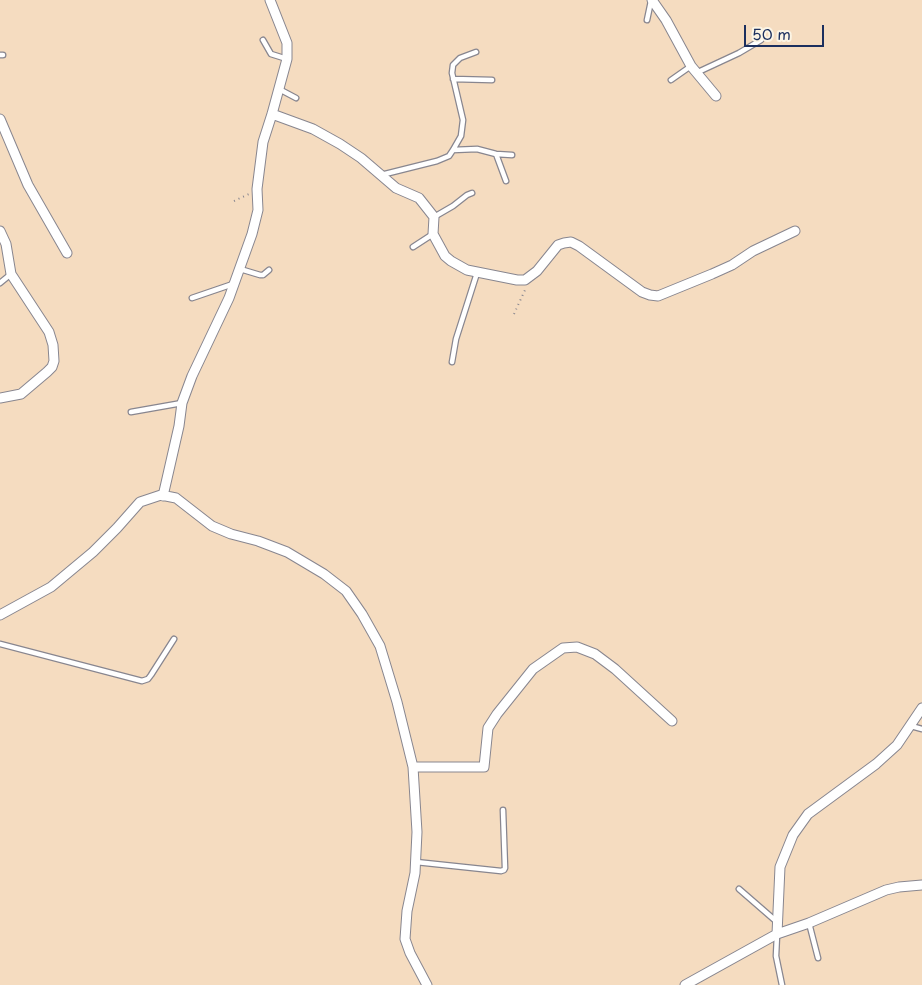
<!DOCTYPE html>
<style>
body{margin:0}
#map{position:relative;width:922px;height:985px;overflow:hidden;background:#f5dcc0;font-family:"Playpen Sans",sans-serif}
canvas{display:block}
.scale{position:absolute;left:744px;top:25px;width:80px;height:22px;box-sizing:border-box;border:2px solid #1b2f5e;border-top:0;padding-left:6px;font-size:15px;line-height:18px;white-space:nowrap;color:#1b2f5e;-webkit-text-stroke:4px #fcf5e5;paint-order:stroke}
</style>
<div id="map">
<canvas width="922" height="985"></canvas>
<div class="scale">50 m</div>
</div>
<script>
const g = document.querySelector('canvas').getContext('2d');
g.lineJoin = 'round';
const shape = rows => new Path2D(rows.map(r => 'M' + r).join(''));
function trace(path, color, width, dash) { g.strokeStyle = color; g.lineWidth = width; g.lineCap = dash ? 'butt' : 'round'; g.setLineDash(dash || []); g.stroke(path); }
const path = shape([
 [234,201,249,194],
 [514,314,525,290]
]);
const service = shape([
 [647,20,651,1],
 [263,40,271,54,287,59],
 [0,55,3,55],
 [696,73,739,53,761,40],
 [453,79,492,80],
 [671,80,691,66],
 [279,89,296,98],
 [453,150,477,149,496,154,512,155],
 [496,154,506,181],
 [381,175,437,161,449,156,453,150,461,136,463,120,452,73,453,65,460,58,476,52],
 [434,217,453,206,467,195,472,193],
 [413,247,433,234],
 [240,269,260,275,263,275,269,270],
 [0,283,11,274],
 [192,298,233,284],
 [452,362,456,339,477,273],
 [131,412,182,403],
 [0,644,142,681,148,679,151,675,174,639],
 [911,726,922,729],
 [416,862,501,871,504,870,505,868,503,810],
 [739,889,777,922],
 [809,923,818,958],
 [777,935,776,956,782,985]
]);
const minor = shape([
 [652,0,666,20,691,66,716,96],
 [272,114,313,129,340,144,361,158,396,188,419,198,434,217,433,234,445,256,451,261,467,270,517,280,525,280,537,271,558,245,564,243,571,242,579,246,642,292,650,295,658,296,712,274,732,265,753,251,795,231],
 [0,119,28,185,67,253],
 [0,231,6,244,11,274,49,332,53,345,54,361,52,367,47,372,21,394,0,398],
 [163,496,179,426,182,403,192,376,229,298,252,234,258,210,257,189,263,142,272,114,287,59,287,43,270,0],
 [0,615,51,587,93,552,117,528,140,502,161,495,176,498,212,526,231,534,258,541,287,552,324,574,346,591,362,614,380,646,397,702,413,767,417,832,415,873,407,911,405,939,410,953,427,985],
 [413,767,484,767,488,728,497,714,533,669,563,648,577,647,595,654,615,669,672,721],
 [777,934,780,867,793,835,808,814,876,764,897,745,922,708],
 [685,985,777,934,809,923,886,890,899,887,922,885]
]);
trace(service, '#88868f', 7);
trace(minor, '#88868f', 11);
trace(path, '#88868f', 2, [1, 4]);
trace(service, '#fff', 4.5);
trace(minor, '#fff', 9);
</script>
